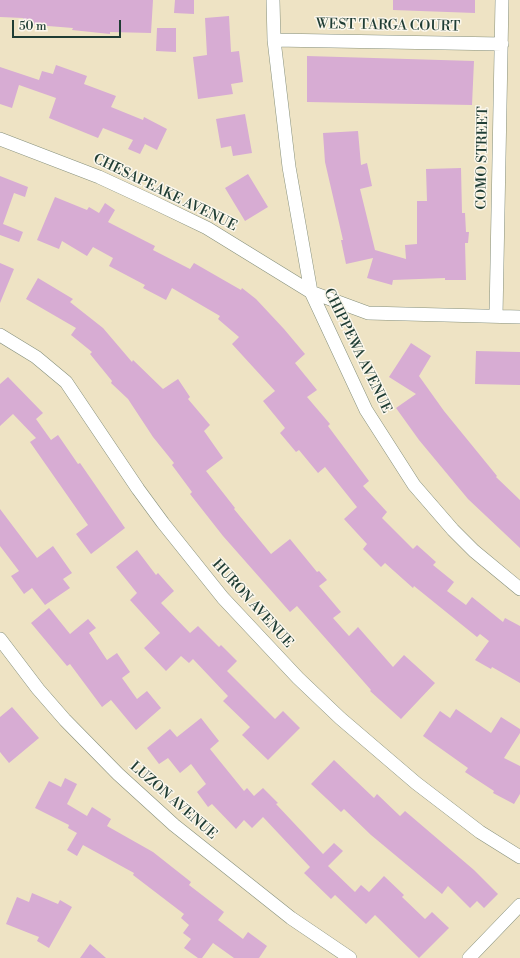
<!DOCTYPE html>
<style>
body{margin:0}
#map{position:relative;width:520px;height:958px;overflow:hidden;background:#eee3c4;font-family:"Libre Bodoni",serif}
canvas{display:block}
.scale{position:absolute;left:12px;top:20px;width:109px;height:18px;box-sizing:border-box;border:2px solid #1f3d34;border-top:0;padding-left:5px;font-size:12px;line-height:14px;white-space:nowrap;color:#1f3d34;-webkit-text-stroke:3px #fbf7ec;paint-order:stroke}
</style>
<div id="map">
<canvas width="520" height="958"></canvas>
<div class="scale">50 m</div>
</div>
<script>
const g = document.querySelector('canvas').getContext('2d');
g.lineJoin = 'round';
function fillPath(path, color) { g.fillStyle = color; g.fill(path, 'evenodd'); }
const shape = rows => new Path2D(rows.map(r => 'M' + r).join(''));
function trace(path, color, width, dash) { g.strokeStyle = color; g.lineWidth = width; g.lineCap = dash ? 'butt' : 'round'; g.setLineDash(dash || []); g.stroke(path); }
function write(font, color, halo, rows, align = 'center') {
  g.font = font + ' "Libre Bodoni",serif'; g.lineWidth = 3; g.setLineDash([]); g.textBaseline = 'middle'; g.strokeStyle = halo; g.fillStyle = color; for (const [text, x, y, turn = 0] of rows) {
    g.save(); g.translate(x, y); g.rotate((+turn || 0) * Math.PI / 180); g.textAlign = isNaN(turn) ? turn : align; if (halo) g.strokeText(text, 0, 0); g.fillText(text, 0, 0); g.restore();
  }
}
const building = shape([
 [0,0,153,0,151,33,110,32,110,34,72,30,73,28,23,24,23,18,0,17],
 [175,0,194,0,194,14,174,13],
 [393,0,475,0,475,13,393,10],
 [229,16,231,52,239,51,243,82,231,84,233,94,198,99,193,57,207,55,205,18],
 [157,28,176,28,176,52,156,51],
 [307,56,474,61,472,105,307,102],
 [56,65,87,76,84,84,116,96,111,107,143,120,144,117,167,129,157,150,145,144,140,154,128,149,133,140,103,128,98,138,49,118,56,98,19,85,12,108,0,104,0,67,39,80,42,71,53,74],
 [245,114,252,153,233,156,231,146,221,148,216,119],
 [358,131,361,165,367,163,372,186,360,189,375,250,406,259,405,245,417,244,417,201,427,201,426,169,461,168,462,213,465,213,466,232,469,232,468,243,465,243,466,280,445,280,445,278,393,280,392,285,367,278,373,258,346,264,341,240,343,240,325,162,323,133],
 [248,174,268,207,245,221,225,188],
 [0,176,28,187,25,197,14,193,3,224,23,232,19,242,0,235],
 [55,197,87,210,89,207,99,213,105,203,115,210,108,222,155,246,153,250,190,269,194,263,241,290,242,288,256,299,284,329,305,354,295,363,317,390,307,397,330,424,328,426,369,481,363,486,387,512,382,518,413,549,417,545,426,553,436,562,433,565,454,582,447,591,466,605,472,597,503,622,505,618,520,626,520,683,492,667,491,669,475,660,489,641,480,634,477,637,414,586,413,588,385,563,381,567,363,549,367,544,344,519,357,507,325,467,318,473,299,450,296,452,280,433,285,428,263,401,275,391,232,344,239,337,218,319,220,316,172,288,166,300,143,288,145,285,109,266,113,258,93,247,87,256,62,241,59,249,37,240],
 [0,263,14,269,0,303],
 [38,278,73,299,70,302,103,328,132,362,133,360,163,389,178,379,190,397,188,399,210,425,204,431,223,458,206,471,235,508,234,509,271,554,290,539,317,572,319,571,327,580,319,586,341,612,333,618,349,636,358,627,393,667,404,655,435,683,401,719,370,691,371,690,297,606,290,612,223,536,190,494,192,492,172,465,174,463,153,437,128,399,111,383,112,381,90,354,92,352,71,335,76,328,26,299],
 [411,343,431,356,419,376,444,411,497,476,496,477,520,500,520,548,468,499,419,440,396,408,416,394,389,377],
 [476,351,520,352,520,385,475,384],
 [8,377,43,413,36,419,51,440,58,435,78,464,80,463,125,528,91,554,76,534,88,525,30,442,36,438,13,414,0,426,0,384],
 [0,509,37,558,53,546,72,573,63,579,70,588,45,605,32,588,24,594,11,576,19,571,0,546],
 [137,550,156,575,158,573,174,591,161,603,190,633,198,626,219,647,221,645,237,661,227,671,275,719,283,711,300,728,268,760,242,735,250,727,223,701,228,696,193,659,189,663,181,656,166,671,144,648,160,633,130,600,137,593,116,567],
 [49,608,70,634,88,619,96,628,89,633,107,660,117,653,130,672,122,678,137,699,147,691,161,708,136,730,111,700,102,707,70,664,67,666,31,623],
 [12,707,39,738,9,763,0,752,0,717],
 [456,709,491,733,501,717,520,729,520,733,504,758,520,766,520,794,514,804,493,793,494,791,465,772,468,768,423,736,440,711,450,718],
 [201,718,219,741,210,749,244,791,247,788,254,796,263,788,278,803,276,804,323,854,334,843,343,851,328,866,355,892,361,885,369,892,384,876,404,895,402,897,425,919,432,912,449,928,419,958,375,915,366,924,335,895,331,899,304,873,310,867,263,817,252,828,244,820,236,829,212,804,208,807,197,792,206,784,191,764,180,773,168,758,159,764,147,748,170,729,177,737],
 [334,760,374,798,377,794,400,816,405,811,474,870,498,894,484,908,477,901,470,908,448,886,442,894,371,835,344,809,341,812,311,784],
 [65,778,77,784,67,804,87,816,92,807,111,819,107,826,153,852,191,882,189,885,224,912,218,920,243,939,248,932,267,946,259,958,234,958,213,943,202,958,198,958,184,948,191,939,183,933,189,925,181,918,184,914,133,875,134,873,83,845,77,856,67,850,77,833,68,828,69,825,35,808,49,781,61,787],
 [32,893,58,904,60,900,72,907,49,948,37,941,39,937,6,924,17,897,29,902],
 [90,944,106,958,80,958]
]);
const street = shape([
 [273,0,274,40,289,167,311,292,366,410,414,485,453,530,474,551,520,589],
 [274,40,502,44],
 [0,139,99,177,153,202,207,228,311,292,368,313,520,317],
 [496,316,502,0],
 [0,335,36,357,66,382,138,489,163,523,223,598,298,678,340,718,416,783,480,832,520,857],
 [0,639,38,689,65,720,118,774,174,825,291,918,350,958],
 [469,958,520,905]
]);
const streetNames = [
 ["WEST TARGA COURT",388,26,1],
 ["COMO STREET",483,158,-89],
 ["CHESAPEAKE AVENUE",165,193,26],
 ["CHIPPEWA AVENUE",357,351,64],
 ["HURON AVENUE",252,604,48],
 ["LUZON AVENUE",173,801,41]
];
fillPath(building, '#d7acd3');
trace(street, '#86907c', 14);
trace(street, '#fff', 13);
write('14px', '#1f3d34', '#fbf7ec', streetNames);
</script>
